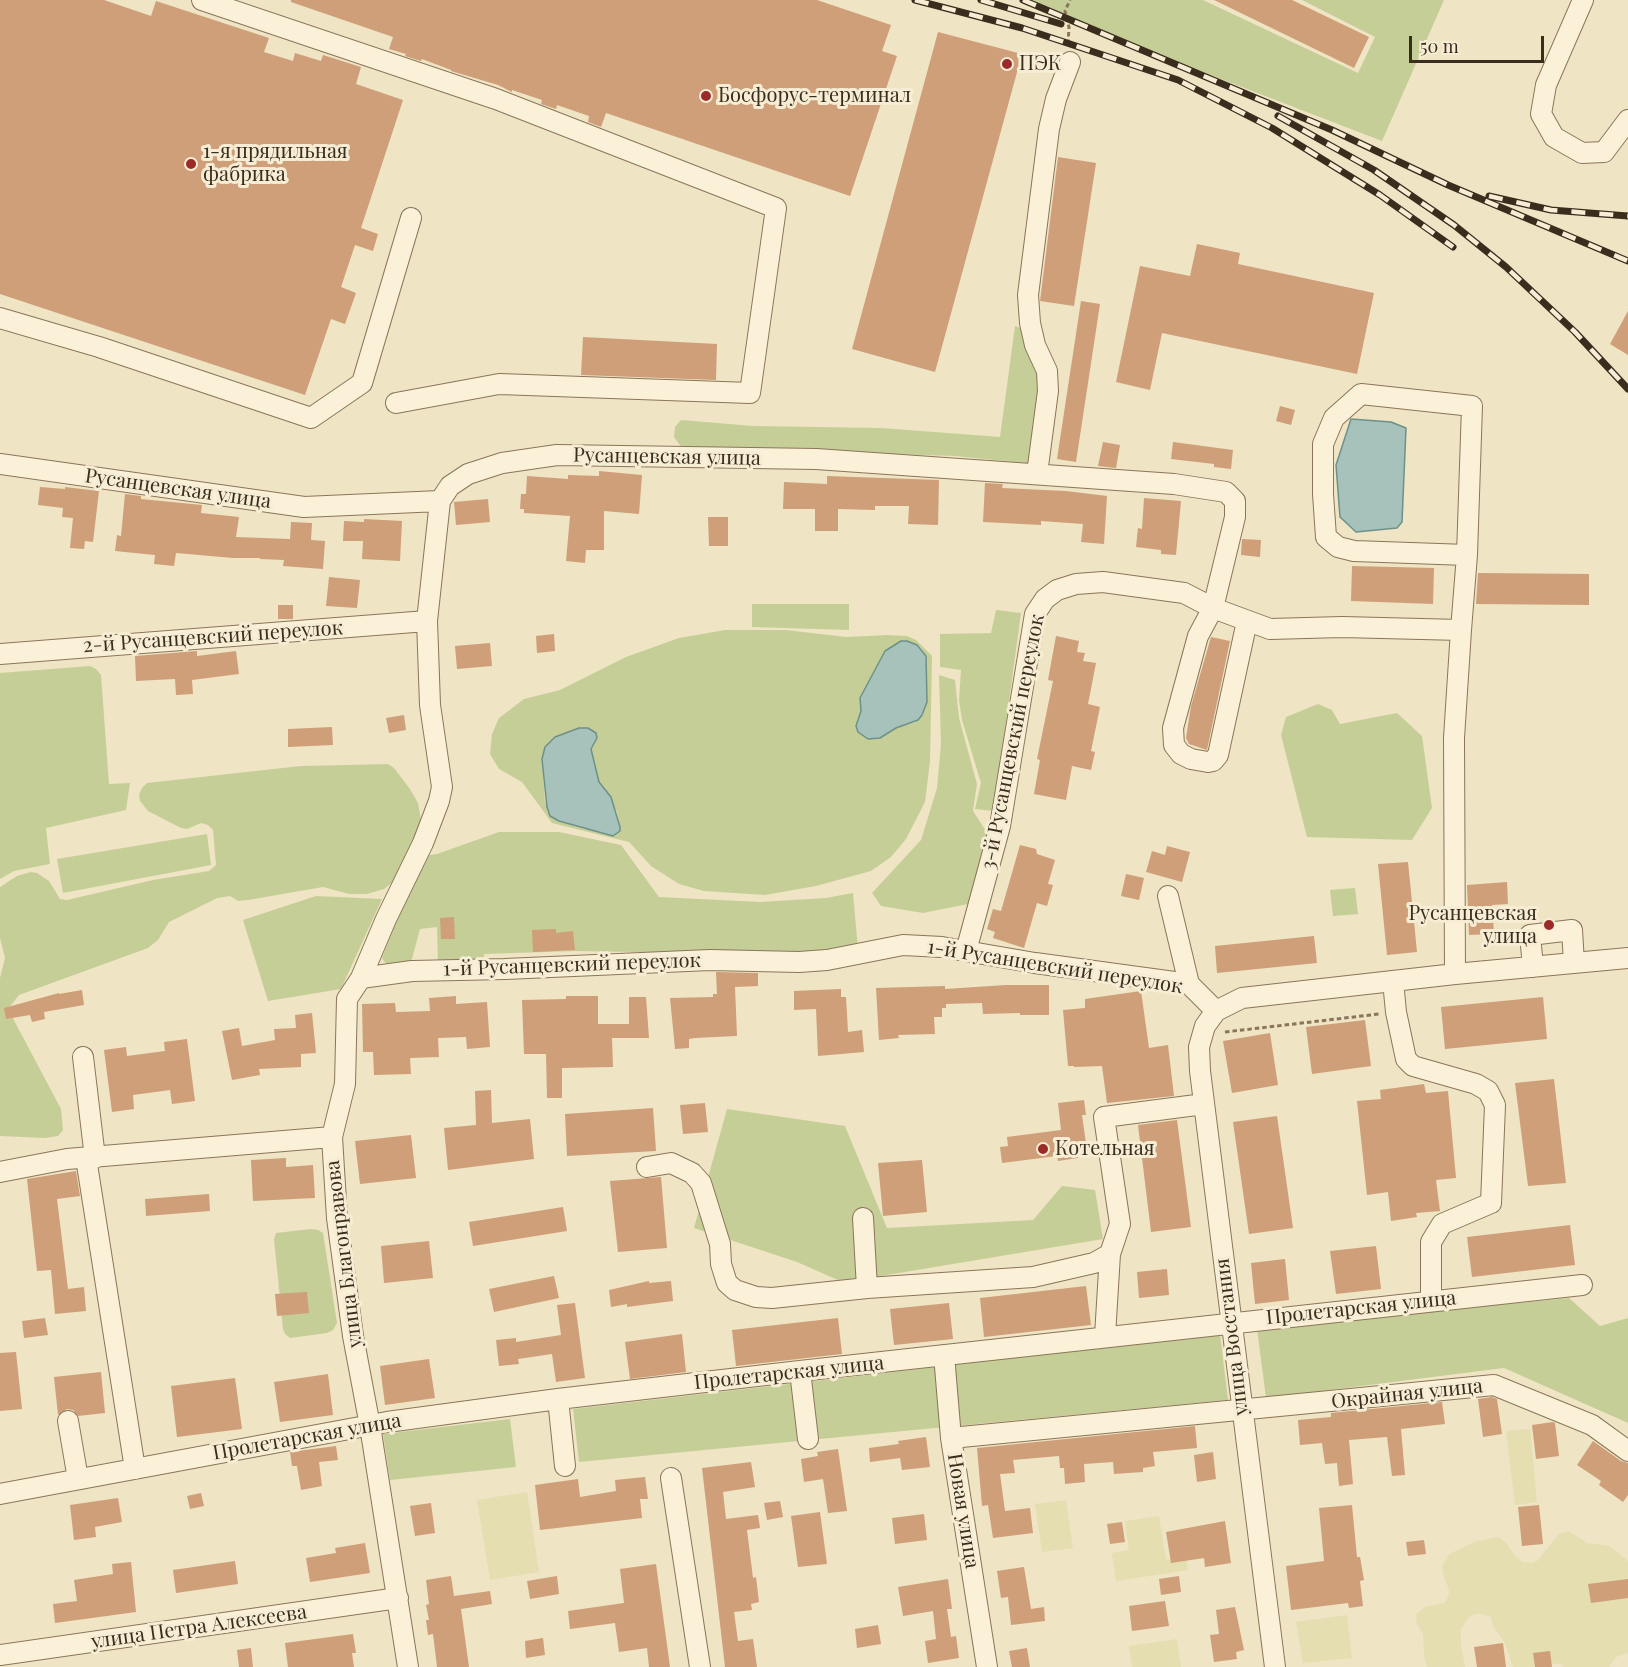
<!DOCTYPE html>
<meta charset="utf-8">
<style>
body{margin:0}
#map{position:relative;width:1628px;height:1667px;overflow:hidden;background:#efe4c4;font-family:"Playfair Display",serif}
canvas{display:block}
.scale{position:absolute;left:1409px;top:36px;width:135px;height:27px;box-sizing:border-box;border:3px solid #3a2d1e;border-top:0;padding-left:8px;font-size:18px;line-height:21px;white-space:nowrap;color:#3a2d1e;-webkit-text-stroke:4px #f6edd4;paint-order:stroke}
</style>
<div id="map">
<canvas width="1628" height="1667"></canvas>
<div class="scale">50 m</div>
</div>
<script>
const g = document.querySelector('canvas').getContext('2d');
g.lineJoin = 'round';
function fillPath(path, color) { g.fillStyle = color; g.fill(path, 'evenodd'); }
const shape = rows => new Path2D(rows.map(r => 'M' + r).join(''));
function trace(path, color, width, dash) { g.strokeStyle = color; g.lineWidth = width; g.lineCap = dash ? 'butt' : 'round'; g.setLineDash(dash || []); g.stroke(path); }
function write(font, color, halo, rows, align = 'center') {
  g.font = font + ' "Playfair Display",serif'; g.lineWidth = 6; g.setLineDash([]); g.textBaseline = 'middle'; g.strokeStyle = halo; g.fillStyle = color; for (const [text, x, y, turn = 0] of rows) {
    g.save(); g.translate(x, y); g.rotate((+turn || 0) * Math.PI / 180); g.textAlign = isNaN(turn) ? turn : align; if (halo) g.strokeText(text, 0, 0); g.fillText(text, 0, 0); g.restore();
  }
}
const farmland = shape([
 [1530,1429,1537,1502,1515,1505,1506,1431],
 [527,1492,539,1572,490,1580,477,1500],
 [1066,1500,1073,1548,1042,1552,1035,1504],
 [1159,1516,1166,1560,1186,1557,1188,1570,1116,1581,1112,1553,1129,1550,1125,1521],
 [1569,1531,1587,1543,1610,1546,1628,1561,1628,1653,1616,1657,1609,1667,1564,1667,1561,1664,1546,1663,1532,1667,1513,1667,1505,1643,1493,1626,1491,1617,1479,1613,1469,1617,1461,1629,1461,1645,1465,1667,1427,1667,1424,1655,1423,1634,1417,1624,1416,1614,1425,1607,1444,1603,1447,1599,1450,1592,1444,1577,1442,1566,1449,1554,1477,1541,1499,1537,1507,1544,1515,1556,1523,1562,1532,1563,1537,1561,1559,1534],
 [1347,1615,1352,1658,1303,1663,1296,1622],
 [1177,1639,1181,1667,1132,1667,1129,1646]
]);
const green = shape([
 [1032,0,1203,0,1358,73,1375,37,1302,0,1444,0,1382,141,1156,54],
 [1015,326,1028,331,1042,375,1033,464,955,456,682,448,674,437,675,427,681,420,753,426,881,428,1000,437],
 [752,604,849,604,849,630,752,627],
 [996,610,1021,613,994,811,975,809,981,783,962,720,959,700,961,670,940,667,940,634,991,633],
 [725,630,786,630,846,637,887,635,907,636,916,640,932,656,930,761,925,802,906,839,891,857,871,871,816,886,765,895,704,891,679,884,651,866,629,842,552,823,522,782,499,769,490,754,492,734,499,718,524,699,560,690,626,657,679,638],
 [901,641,907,641,920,647,926,656,927,702,915,722,896,728,880,738,868,739,858,732,857,722,861,711,860,698,885,651],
 [579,728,584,728,595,742,591,749,591,753,599,782,617,812,620,827,584,829,559,821,545,802,542,755,551,740],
 [90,666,96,669,101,675,109,784,130,783,126,810,46,828,50,864,14,871,0,879,0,673],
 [939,675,955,680,959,718,977,784,973,811,991,839,983,868,968,904,923,913,881,906,872,893,921,840,937,788,941,744],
 [1318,704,1332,710,1340,724,1397,713,1422,736,1432,808,1412,840,1307,837,1281,735,1286,717],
 [388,764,394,768,410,789,418,803,421,820,418,830,400,870,392,883,384,889,367,894,349,894,323,887,248,900,238,901,230,896,217,898,169,922,158,940,148,948,19,995,8,1009,61,1109,63,1130,58,1136,45,1138,0,1136,0,978,5,958,0,938,0,887,17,876,31,872,37,873,49,881,60,899,67,900,153,880,209,871,216,865,213,830,208,825,201,823,187,829,181,828,148,811,140,801,139,795,142,788,147,783,301,766],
 [499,832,559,832,621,845,659,897,760,902,826,898,853,893,858,949,760,954,575,951,484,954,484,963,438,964,437,927,420,929,410,966,389,968,382,958,423,856,437,854],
 [207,834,211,865,63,893,57,859],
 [1355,888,1358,914,1333,916,1330,890],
 [316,896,382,899,341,989,268,1001,243,920],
 [727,1109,845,1126,887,1228,1033,1220,1062,1186,1095,1190,1103,1239,881,1276,838,1280,797,1262,694,1228],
 [311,1229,318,1230,323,1233,337,1323,333,1330,327,1333,290,1338,285,1334,283,1329,274,1239,276,1233],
 [1569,1298,1600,1326,1628,1318,1628,1423,1504,1368,1266,1398,1257,1329],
 [1220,1334,1228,1400,579,1462,573,1409],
 [510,1419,516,1467,390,1480,383,1434]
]);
const water = shape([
 [1351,419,1391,422,1406,428,1402,522,1397,528,1356,532,1340,517,1336,465,1351,419],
 [901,641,907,641,917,645,926,656,927,702,922,715,918,720,896,728,880,738,868,739,858,732,856,726,861,711,860,698,885,651,901,641],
 [579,728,588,728,596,733,597,738,591,749,599,782,611,797,620,827,620,831,613,836,559,821,550,816,547,807,542,759,545,747,555,737,579,728]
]);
const building = shape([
 [0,0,104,0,151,16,156,1,269,38,264,52,293,61,295,53,321,61,323,55,361,67,356,84,403,100,361,228,378,234,373,251,355,245,341,287,356,293,345,324,331,319,305,395,0,294],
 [291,0,817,0,891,25,882,51,897,56,850,196,606,113,601,127,588,122,589,116,557,105,556,109,541,104,542,100,512,90,512,92,498,85,451,71,451,70,422,59,421,61,405,56,406,54,389,49,393,37,291,2],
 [1214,0,1292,0,1369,37,1354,68],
 [938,32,1022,54,935,372,852,349],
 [1058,157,1096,163,1074,306,1040,301],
 [1197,244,1240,253,1238,264,1374,293,1357,374,1162,333,1150,390,1116,382,1140,266,1190,276],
 [1081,301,1100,304,1076,462,1057,459],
 [1628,311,1628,355,1610,344],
 [583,337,717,344,716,380,581,375],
 [1280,406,1295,410,1291,425,1276,421],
 [1103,442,1120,445,1116,468,1098,466],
 [1173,442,1233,450,1231,469,1214,467,1214,464,1171,459],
 [599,471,642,475,639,514,604,511,604,550,586,550,585,563,566,561,570,516,524,513,524,509,520,509,521,494,526,494,527,476,568,479,568,475,599,476],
 [827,476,939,480,938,525,908,524,909,506,875,506,875,510,838,509,838,531,815,531,815,509,783,509,784,482,827,484],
 [985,483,1003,484,1002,488,1066,491,1107,496,1104,544,1081,542,1083,524,1041,521,1041,525,983,522],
 [40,487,65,489,65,487,99,491,93,542,85,541,84,549,70,548,73,518,62,517,63,508,38,505],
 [125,494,141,496,141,499,202,505,201,513,239,517,236,537,290,539,291,522,312,523,311,540,325,541,323,569,283,566,284,560,260,559,260,558,233,558,176,553,174,566,154,564,155,555,115,551,117,535,121,536],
 [1144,498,1181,501,1176,555,1161,554,1161,550,1136,547,1138,528,1142,529],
 [488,499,490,522,456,525,454,502],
 [708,517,728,517,728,546,709,546],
 [364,519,402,521,400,561,362,559,363,541,343,541,344,521,364,522],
 [1242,539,1261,540,1260,557,1241,555],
 [1352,566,1434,568,1433,604,1351,601],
 [1478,573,1589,574,1589,605,1476,604],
 [329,577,360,580,357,608,326,606],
 [278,605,293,605,293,619,278,619],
 [554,634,555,651,537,653,536,636],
 [1056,636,1079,641,1077,652,1085,653,1083,661,1096,663,1088,704,1100,707,1091,751,1095,752,1091,770,1072,766,1066,800,1034,794,1040,760,1037,759,1053,681,1048,680],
 [1211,637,1230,641,1207,750,1189,744,1186,738,1191,706],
 [490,643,492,666,457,669,455,646],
 [197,651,197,656,236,651,239,674,192,680,193,694,176,695,175,679,136,681,135,656],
 [404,715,406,730,389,733,386,718],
 [332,727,333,745,288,747,288,729],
 [1020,845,1036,849,1037,854,1055,860,1048,884,1053,885,1047,906,1037,903,1024,948,993,938,995,932,987,929,993,909,1001,911],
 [1167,846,1190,852,1182,882,1146,872,1152,851,1165,855],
 [1408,862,1417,952,1387,955,1378,864],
 [1126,874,1144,878,1139,900,1121,896],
 [1507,882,1508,904,1492,905,1494,934,1469,935,1467,885],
 [454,917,455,939,441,939,440,918],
 [556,929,556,933,573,931,575,950,533,952,532,930],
 [1314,936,1317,963,1217,973,1215,946],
 [716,972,758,973,758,986,735,987,737,1036,695,1038,689,1039,689,1048,675,1049,670,998,713,997,713,994,717,994],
 [1006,985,1049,985,1049,1015,1020,1015,1020,1013,983,1014,982,1003,946,1004,946,1008,942,1008,942,1017,934,1017,935,1034,898,1035,899,1038,879,1040,876,988,945,986,945,989],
 [841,989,841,997,846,997,848,1032,862,1030,864,1052,818,1056,816,1009,794,1010,794,991],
 [82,990,84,1005,44,1012,45,1019,32,1022,30,1015,6,1019,4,1008,59,993,59,994],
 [1141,991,1149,1048,1168,1045,1174,1096,1107,1103,1102,1066,1074,1067,1074,1066,1068,1066,1063,1010,1085,1008,1085,999],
 [456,996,456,1004,487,1002,490,1047,467,1049,466,1037,438,1038,439,1057,410,1058,411,1074,374,1075,373,1052,363,1052,362,1004,395,1003,396,1012,430,1011,429,998],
 [566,996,598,996,598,1024,629,1024,629,997,646,997,649,1038,612,1038,613,1067,562,1068,562,1098,547,1098,546,1054,524,1054,522,1000,566,999],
 [1543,997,1547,1039,1445,1049,1441,1007],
 [312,1013,316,1053,301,1054,301,1067,259,1069,260,1075,232,1080,222,1031,239,1028,242,1046,275,1040,274,1029,296,1028,295,1015],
 [1365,1020,1371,1066,1312,1074,1306,1027],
 [1270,1033,1278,1085,1232,1093,1223,1041],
 [187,1039,195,1101,172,1104,170,1090,133,1095,134,1109,112,1112,104,1050,126,1047,127,1056,165,1051,164,1042],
 [1554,1079,1566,1183,1528,1186,1515,1083],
 [1424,1084,1426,1093,1448,1091,1456,1178,1436,1180,1440,1211,1416,1213,1417,1217,1391,1221,1388,1192,1367,1195,1357,1101,1381,1099,1380,1090],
 [491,1090,492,1123,530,1119,534,1159,448,1170,444,1128,476,1125,475,1091],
 [1084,1100,1086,1115,1082,1115,1087,1151,1077,1152,1078,1158,1058,1161,1057,1156,1002,1163,1000,1147,1008,1146,1007,1137,1061,1130,1058,1103],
 [705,1103,708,1132,683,1134,680,1105],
 [653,1108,656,1151,567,1156,565,1114],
 [1277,1116,1293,1228,1249,1234,1233,1122],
 [1177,1120,1191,1227,1151,1232,1138,1125],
 [411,1135,416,1178,360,1184,355,1141],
 [286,1158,286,1167,313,1165,315,1198,253,1201,251,1160],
 [922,1160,927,1212,883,1216,878,1163],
 [76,1171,80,1196,57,1199,68,1289,84,1287,86,1311,55,1314,51,1270,37,1271,27,1179],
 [661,1177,667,1248,618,1252,610,1181],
 [209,1194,210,1211,146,1216,145,1199],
 [563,1207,567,1231,473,1246,469,1222],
 [1570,1225,1575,1265,1472,1277,1467,1237],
 [429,1241,433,1278,384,1283,381,1246],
 [1376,1246,1381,1289,1336,1294,1330,1251],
 [1285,1259,1289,1300,1255,1304,1251,1263],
 [1167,1269,1169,1295,1139,1298,1137,1272],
 [554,1276,559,1298,494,1312,489,1289],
 [649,1281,649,1283,671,1281,673,1301,627,1307,627,1304,611,1307,609,1290],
 [1086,1286,1091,1325,984,1337,980,1298],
 [307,1292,309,1313,277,1316,275,1294],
 [575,1303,585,1378,556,1382,552,1354,518,1359,519,1364,499,1366,496,1340,516,1338,516,1342,561,1335,557,1305],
 [949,1303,953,1339,894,1345,890,1309],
 [45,1318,48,1335,24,1338,22,1321],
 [838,1318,842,1354,736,1366,732,1330],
 [682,1334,686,1372,630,1379,625,1342],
 [16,1352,22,1409,0,1411,0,1353],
 [429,1359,435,1398,385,1405,380,1366],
 [101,1372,105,1413,78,1416,73,1410,67,1409,58,1415,54,1377],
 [328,1374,333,1415,280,1422,274,1382],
 [235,1378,242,1429,177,1437,171,1386],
 [1492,1397,1497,1399,1502,1434,1483,1437,1478,1399],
 [1442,1402,1445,1424,1401,1429,1405,1475,1392,1476,1387,1437,1349,1440,1353,1484,1339,1486,1337,1463,1325,1464,1322,1443,1300,1445,1298,1420,1331,1417,1331,1413],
 [1553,1422,1555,1423,1559,1456,1536,1459,1532,1425],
 [1195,1426,1197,1448,1153,1452,1155,1466,1143,1468,1143,1472,1114,1474,1113,1462,1084,1464,1085,1482,1065,1484,1064,1468,1060,1468,1059,1456,1013,1460,1015,1473,1000,1474,1005,1511,1030,1508,1033,1533,993,1538,988,1505,982,1506,977,1448],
 [926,1437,930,1467,902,1470,900,1458,870,1462,869,1448,899,1444,898,1441],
 [1593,1441,1621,1461,1628,1463,1628,1495,1623,1502,1599,1485,1601,1481,1577,1465],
 [336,1446,338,1460,319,1462,322,1486,301,1490,297,1466,292,1466,290,1452],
 [838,1449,847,1511,828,1513,823,1479,804,1482,801,1459,818,1456,817,1452],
 [1213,1452,1216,1479,1197,1482,1194,1455],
 [751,1462,755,1487,723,1492,726,1519,758,1515,760,1528,747,1530,753,1578,756,1577,759,1602,751,1604,752,1610,734,1612,738,1641,753,1639,757,1667,725,1667,702,1468],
 [645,1477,648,1499,640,1499,642,1518,540,1530,535,1485,578,1479,580,1497,616,1491,615,1480],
 [201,1493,204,1506,190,1509,187,1496],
 [118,1498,122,1522,95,1527,96,1537,74,1540,70,1505],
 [780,1501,783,1517,767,1520,764,1503],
 [431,1503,435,1533,415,1536,410,1506],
 [1352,1505,1357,1557,1360,1557,1364,1580,1360,1581,1363,1606,1349,1608,1348,1603,1291,1610,1286,1566,1324,1561,1319,1508],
 [1539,1505,1543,1544,1522,1546,1518,1507],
 [820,1512,827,1564,798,1567,791,1516],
 [924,1514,927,1540,895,1544,892,1518],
 [1225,1521,1231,1563,1205,1567,1204,1558,1171,1563,1166,1532],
 [1122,1522,1125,1542,1110,1544,1107,1524],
 [1424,1540,1426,1554,1408,1556,1406,1542],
 [365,1543,370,1573,310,1582,306,1558,336,1553,335,1548],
 [235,1561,238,1584,176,1593,173,1570],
 [131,1562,136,1612,55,1623,53,1604,77,1601,74,1580,113,1574,112,1564],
 [656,1564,670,1667,649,1667,647,1648,619,1652,615,1623,570,1629,568,1611,624,1603,620,1569],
 [1024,1567,1031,1609,1044,1607,1045,1621,1011,1625,1008,1597,1001,1598,997,1571],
 [451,1576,454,1596,490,1591,492,1604,461,1609,469,1667,437,1667,433,1634,428,1635,426,1620,429,1620,426,1605,429,1604,426,1580],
 [557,1576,559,1594,530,1599,527,1581],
 [1179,1576,1181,1592,1161,1595,1159,1579],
 [948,1579,952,1609,947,1609,951,1637,956,1636,959,1658,928,1663,925,1641,936,1639,933,1611,903,1616,898,1587],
 [1628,1579,1628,1598,1591,1603,1588,1584],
 [1165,1601,1169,1626,1132,1631,1129,1606],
 [1235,1607,1244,1650,1236,1652,1237,1659,1214,1662,1210,1635,1219,1634,1216,1610],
 [878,1625,881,1644,857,1648,855,1629],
 [353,1634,356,1653,352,1653,354,1667,288,1667,285,1643],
 [543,1638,545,1655,526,1658,525,1641],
 [1503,1643,1506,1667,1477,1667,1474,1647],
 [251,1648,253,1667,239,1667,237,1650],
 [1027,1648,1030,1667,1012,1667,1009,1651],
 [1550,1651,1552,1667,1535,1667,1533,1653]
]);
const path = shape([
 [1068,44,1069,27,1065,11,1070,0],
 [1225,1032,1379,1014]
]);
const minor = shape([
 [202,0,496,99,776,208,750,393,499,384,396,403],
 [1583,0,1546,85,1541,114,1554,137,1582,153,1604,152,1628,120],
 [0,318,99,347,311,418,362,383,411,218],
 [0,464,304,507,440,501],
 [1037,474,1048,391,1047,371,1035,345,1030,323,1028,295,1049,129,1056,99,1070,62],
 [1461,630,1467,555,1472,406,1361,394,1334,418,1323,444,1323,494,1326,537,1338,547,1354,551,1467,555],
 [0,654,427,621],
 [1168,896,1189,984],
 [966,951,1000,826,1035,614,1045,599,1057,590,1076,584,1103,582,1184,593,1213,608,1270,629,1342,627,1461,630,1454,738,1455,974],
 [1533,967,1530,935,1572,930,1574,963],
 [361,978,412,971,505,969,710,960,799,962,827,960,903,945,942,947,1035,963,1189,984,1216,1011],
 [1393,981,1396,1012,1406,1059,1413,1066,1476,1084,1488,1091,1495,1105,1491,1203,1442,1224,1431,1242,1431,1301],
 [83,1057,95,1158],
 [86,1158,135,1469],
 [647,1167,671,1163,692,1173,701,1183,720,1244,721,1264,727,1283,735,1290,756,1297,772,1298,867,1288,1033,1277,1094,1263,1110,1254,1120,1224,1104,1117,1204,1104],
 [0,1172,67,1159,332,1137],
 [863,1218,867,1288],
 [1105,1336,1110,1254],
 [944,1355,951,1438,987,1667],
 [800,1371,808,1439],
 [558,1399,565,1466],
 [68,1421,78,1479],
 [951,1438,1494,1385,1592,1425,1628,1451],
 [671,1478,700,1667],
 [0,1494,387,1422,558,1399,800,1371,1582,1285],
 [0,1655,398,1598],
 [408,1667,370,1426,353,1336,337,1218,332,1137,345,1084,347,999,361,978,386,919,423,843,439,801,442,787,430,705,427,621,440,501,450,486,468,474,502,463,557,455,816,459,1174,484,1226,492,1235,501,1235,517,1213,608,1198,636,1173,728,1174,745,1181,754,1191,759,1208,762,1213,761,1218,755,1247,621],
 [1275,1667,1200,1071,1199,1047,1205,1026,1216,1011,1242,998,1455,974,1628,958]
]);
const rail = shape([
 [915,0,1022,28,1178,80,1272,128,1380,195,1453,247],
 [981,0,1061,24],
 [1023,0,1332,130,1448,185,1628,261],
 [1278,116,1374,170,1454,225,1506,267,1575,332,1628,389],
 [1489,196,1551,210,1628,216]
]);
const markers = [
 [1007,64,6,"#9b2b29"],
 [706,96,6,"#9b2b29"],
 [191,164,6,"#9b2b29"],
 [1549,925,6,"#9b2b29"],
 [1043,1149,6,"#9b2b29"]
];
const poiNames = [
 ["ПЭК",1019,64],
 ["Босфорус-терминал",718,96],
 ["1-я прядильная",203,152],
 ["фабрика",203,175],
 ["Русанцевская",1537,914,"right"],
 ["улица",1537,937,"right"],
 ["Котельная",1055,1149]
];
const streetNames = [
 ["Русанцевская улица",667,457,1],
 ["Русанцевская улица",178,489,8],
 ["2-й Русанцевский переулок",213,637,-4],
 ["3-й Русанцевский переулок",1013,742,-79],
 ["1-й Русанцевский переулок",572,965,-2],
 ["1-й Русанцевский переулок",1055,967,9],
 ["улица Благонравова",344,1254,-97],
 ["Пролетарская улица",1361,1308,-6],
 ["улица Восстания",1232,1337,-97],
 ["Пролетарская улица",789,1373,-6],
 ["Окрайная улица",1407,1394,-6],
 ["Пролетарская улица",307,1437,-10],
 ["Новая улица",963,1511,81],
 ["улица Петра Алексеева",199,1627,-8]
];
fillPath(farmland, '#e5deb1');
fillPath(green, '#c6ce98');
fillPath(water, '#a6c2bb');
trace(water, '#6d9189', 1.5);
fillPath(building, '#ce9f79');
trace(minor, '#8b755a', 22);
trace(path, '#8b755a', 3, [4.5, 3]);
trace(minor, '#faf1d8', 20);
trace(rail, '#3a2d1e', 7);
trace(rail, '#f6edd4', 4.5, [14]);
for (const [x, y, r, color] of markers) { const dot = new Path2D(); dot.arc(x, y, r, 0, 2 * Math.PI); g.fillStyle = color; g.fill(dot); trace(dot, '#f6edd4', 2); }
write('20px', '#3a2d1e', '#f6edd4', poiNames, 'left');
write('20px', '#3a2d1e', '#f6edd4', streetNames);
</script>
